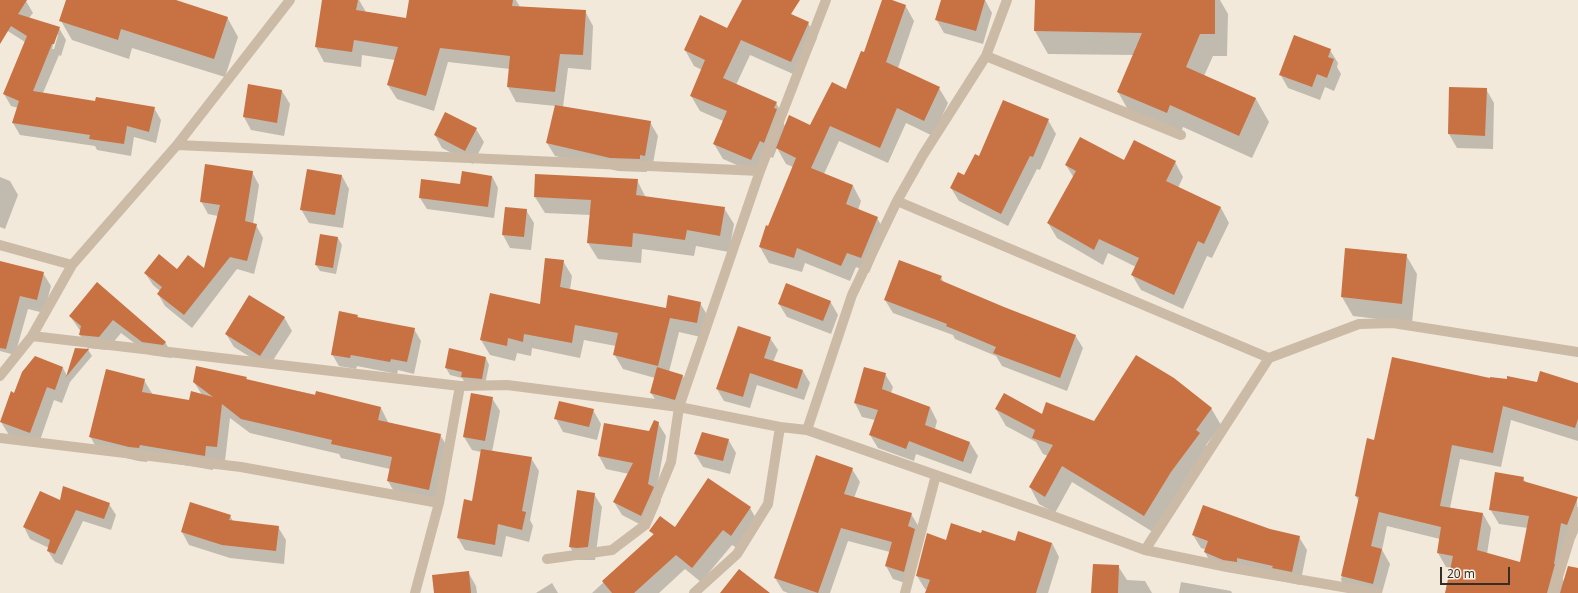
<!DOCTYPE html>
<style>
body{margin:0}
#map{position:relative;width:1578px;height:593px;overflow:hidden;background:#f2e9da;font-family:"Noto Sans",sans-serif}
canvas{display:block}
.scale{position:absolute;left:1440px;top:567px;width:70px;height:18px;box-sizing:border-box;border:2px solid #362d27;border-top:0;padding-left:5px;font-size:12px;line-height:14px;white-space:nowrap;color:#362d27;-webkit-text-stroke:3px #faf3e6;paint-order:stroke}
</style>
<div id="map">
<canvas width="1578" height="593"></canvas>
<div class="scale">20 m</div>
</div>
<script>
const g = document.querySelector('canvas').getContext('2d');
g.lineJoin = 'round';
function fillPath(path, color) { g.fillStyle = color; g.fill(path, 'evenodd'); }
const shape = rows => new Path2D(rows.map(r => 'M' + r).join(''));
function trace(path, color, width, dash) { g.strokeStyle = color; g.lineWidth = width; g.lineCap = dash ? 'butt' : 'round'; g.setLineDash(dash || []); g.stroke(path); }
const shadow = shape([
 [0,0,26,1,33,13,29,18,59,28,66,40,61,56,59,55,43,93,96,102,154,108,161,120,156,143,134,137,131,156,97,150,95,146,20,135,13,123,18,108,11,106,4,94,25,42,0,26],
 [56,35,58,35,54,49,52,49],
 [67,0,173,0,227,17,238,37,225,77,132,48,129,59,72,40,61,21],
 [323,0,359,0,366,12,407,19,410,0,516,0,520,7,585,11,593,26,591,70,568,68,563,107,650,122,658,136,652,169,647,168,647,172,618,171,555,156,547,143,556,106,516,102,508,87,510,69,448,62,434,111,397,99,388,85,395,60,362,55,361,67,324,62,316,47],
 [743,0,761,0,808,23,817,38,800,77,750,55,736,85,776,103,785,118,783,122,785,126,811,126,846,91,864,54,883,0,889,0,905,5,914,21,898,68,939,88,948,103,933,136,906,123,888,163,839,141,824,174,853,186,861,201,858,210,877,218,886,233,869,273,856,267,850,281,805,263,802,272,769,263,760,247,793,167,786,164,777,148,773,158,769,156,760,175,723,159,714,144,723,121,700,111,691,96,702,70,694,66,685,50,728,30],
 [942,0,985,0,992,13,983,44,944,33,936,19],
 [1036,0,1220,0,1228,14,1227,56,1213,56,1204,76,1256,99,1269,122,1252,158,1183,127,1180,135,1131,115,1118,92,1134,55,1048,54,1035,31],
 [1330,50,1338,63,1337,67,1341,74,1334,91,1325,87,1320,100,1288,88,1280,74],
 [249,85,282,91,290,104,284,136,251,130,244,117],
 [1450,88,1486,89,1494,103,1493,149,1457,148,1449,134],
 [1048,120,1056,134,1040,170,1037,169,1008,226,959,201,951,188,965,177,980,158],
 [476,129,484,142,473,164,442,148,435,135],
 [1124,162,1175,162,1183,177,1178,188,1221,208,1229,223,1212,258,1207,256,1183,309,1141,290,1132,275,1136,267,1108,253,1103,265,1057,238,1048,223,1074,178,1066,165],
 [252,172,259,185,253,224,256,225,263,238,254,274,237,269,192,328,165,306,158,294,160,291,153,285,145,273,205,269,218,216,208,214,201,201],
 [342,176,349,189,343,228,309,223,301,209],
 [492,176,498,188,494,218,427,209,420,198],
 [0,177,10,181,18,195,5,229,0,227],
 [637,180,646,198,724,208,734,224,729,252,696,246,694,256,642,249,641,263,598,259,588,243,591,215,545,213,535,197],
 [526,210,534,223,531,250,510,248,503,235],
 [338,238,342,245,336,274,320,271,316,265],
 [1346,249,1406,255,1417,274,1412,323,1353,316,1342,297],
 [563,261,572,276,570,290,667,309,700,303,709,318,705,338,679,332,669,372,683,376,686,382,678,406,655,399,651,393,655,378,623,369,614,354,616,346,584,340,580,358,532,348,531,356,517,353,515,361,490,355,481,340,541,305],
 [0,262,43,273,51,286,44,313,28,309,15,355,0,351],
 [941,277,944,283,1003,308,1075,335,1083,348,1067,391,1002,366,996,356,955,339,953,335,893,313,885,300],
 [97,283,165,342,173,356,171,358,150,355,121,333,107,350,87,348,92,356,70,382,62,403,54,400,38,446,9,435,1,422,15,394,63,368,67,376,76,349,89,350,80,335,81,332,70,316],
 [830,301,838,315,831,334,787,317,779,304],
 [357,315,359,319,414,329,421,341,414,374,398,370,397,374,357,366,356,369,339,366,332,354],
 [284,317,292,331,268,368,234,347,226,334],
 [770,338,778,350,773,362,803,371,810,383,804,400,757,385,750,408,724,401,717,389],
 [486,358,489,365,485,385,466,384,462,378,450,375,446,368],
 [864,368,885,374,893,387,891,393,930,407,937,421,935,429,970,443,978,456,971,474,916,454,914,461,878,448,870,435,875,420,862,417,855,403],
 [246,378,248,381,381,408,389,424,440,435,449,449,437,504,396,495,388,481,390,469,341,458,339,454,250,433,230,418,225,461,214,460,213,470,148,459,147,462,138,461,98,451,90,436,144,380,153,395,190,402,202,395,194,382],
 [1491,380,1578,384,1578,441,1511,420,1501,467,1460,459,1450,508,1483,514,1491,528,1487,554,1521,564,1528,528,1499,524,1490,509,1523,478,1526,483,1577,498,1578,532,1575,539,1569,537,1562,577,1564,582,1578,569,1578,593,1446,593,1452,568,1446,567,1438,553,1440,539,1387,526,1382,550,1390,564,1382,593,1348,593,1341,580,1359,502,1356,496,1375,441],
 [492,398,500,411,492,452,531,458,539,471,530,520,533,526,529,542,506,536,502,557,465,550,458,538,473,502,481,452,472,450,464,437],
 [1211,408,1221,425,1206,445,1209,451,1153,532,1072,482,1055,513,1039,504,1030,487,1048,456,1043,454,1036,442,1006,426,996,409,1094,422],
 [593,410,601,424,597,440,563,432,556,419],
 [658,423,666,436,656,493,661,501,649,529,622,515,614,502,629,474,606,469,599,456,649,432],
 [728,439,736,453,730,474,703,467,695,454],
 [852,469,860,482,854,498,911,514,919,527,911,585,893,579,886,566,890,552,848,541,830,593,788,593,783,591,775,578],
 [41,492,60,501,109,504,116,515,111,530,83,521,62,565,55,562,48,551,49,548,30,539,24,527],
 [594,494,602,507,595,560,578,560,570,547],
 [750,508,758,522,740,550,732,545,701,582,685,569,659,593,592,593,654,536,651,531,676,528],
 [230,516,233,521,278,527,286,540,284,564,230,558,189,545,182,532],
 [1270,530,1299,537,1307,550,1300,585,1212,566,1205,552,1206,550,1201,548,1193,535],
 [1015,542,1052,543,1059,557,1048,593,998,593],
 [1118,566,1127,580,1145,581,1152,593,1092,593],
 [468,572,476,586,477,593,435,593],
 [917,576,974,593,937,593,925,589],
 [1181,582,1231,591,1232,593,1179,593],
 [552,583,558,593,536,593]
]);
const building = shape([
 [0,0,27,0,18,14,60,27,54,44,52,44,33,91,95,101,96,97,155,107,149,132,127,126,124,144,89,139,90,135,12,123,19,101,3,94,27,36,11,26,0,44],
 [66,0,176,0,228,17,214,59,121,29,118,40,59,21],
 [322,0,358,0,356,10,406,18,409,0,513,0,512,6,586,10,583,55,560,54,555,92,507,87,510,56,440,48,426,96,387,85,398,47,354,40,352,52,315,47],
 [742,0,800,0,791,14,809,22,791,62,741,40,723,78,777,102,774,108,777,109,764,143,760,141,751,160,713,144,727,111,690,96,705,60,684,50,700,15,727,28],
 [882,0,892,0,906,5,886,62,940,87,924,121,897,108,880,148,830,126,811,168,853,185,846,204,878,217,861,258,847,253,841,266,797,248,794,258,759,247,766,225,768,226,796,158,776,148,789,115,810,125,832,82,846,89,861,51,864,52],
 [941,0,985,0,976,31,935,20],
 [1035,0,1215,0,1215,34,1200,34,1186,67,1256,98,1239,136,1170,105,1167,113,1117,92,1142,33,1034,31],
 [1294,35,1331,49,1328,57,1334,59,1327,78,1317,74,1312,87,1279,75],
 [248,84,282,90,277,123,243,117],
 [1449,87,1487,88,1485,136,1448,134],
 [1003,100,1049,119,1033,157,1030,156,1001,214,950,188,958,172,964,175,975,154,979,156],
 [555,105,651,121,645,156,640,155,640,159,610,158,546,143],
 [445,112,477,128,465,151,434,135],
 [1080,137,1124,160,1134,140,1176,161,1166,181,1221,207,1204,244,1198,241,1174,295,1131,275,1139,258,1099,239,1094,250,1047,223,1076,171,1065,165],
 [205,164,253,171,245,221,257,224,247,261,230,257,184,315,157,294,162,287,144,273,159,254,177,269,188,255,204,268,220,205,200,202],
 [307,169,342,175,335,215,300,210],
 [462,171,492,176,488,207,419,198,421,179,460,184],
 [535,174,638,179,636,195,725,207,720,236,687,230,685,240,633,233,632,247,587,243,591,200,534,197],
 [505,207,527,209,524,237,502,235],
 [320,234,338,237,333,268,315,265],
 [1345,248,1407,254,1402,304,1341,297],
 [545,258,564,260,560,287,666,308,668,295,701,302,697,323,670,318,658,366,613,355,618,333,575,325,572,343,524,334,523,342,508,338,507,346,480,340,490,293,540,304],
 [899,260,942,276,940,280,1004,307,1076,335,1060,378,993,353,996,347,946,326,947,324,884,300],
 [0,261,44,272,37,300,20,296,6,349,0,348],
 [97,282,166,342,163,345,142,342,113,320,99,337,79,335,81,326,69,316],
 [786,283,831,301,823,321,778,304],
 [249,295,285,317,260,356,225,334],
 [339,311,358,315,357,317,415,328,407,362,391,359,390,362,351,355,350,358,331,355],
 [738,326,771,337,764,358,803,370,797,389,750,373,743,397,716,389],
 [75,348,89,349,66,377],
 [449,348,486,357,482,379,461,377,462,372,445,368],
 [1136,355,1174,378,1212,408,1196,430,1200,433,1171,472,1144,516,1062,466,1045,497,1029,487,1053,445,1032,438,1035,430,995,409,1004,393,1042,414,1046,402,1094,421],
 [35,356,63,367,55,390,47,387,30,433,0,422,11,391,14,393,22,372],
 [1392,357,1490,378,1490,377,1507,379,1507,376,1537,382,1540,371,1578,383,1578,419,1575,428,1503,406,1493,453,1452,445,1440,506,1483,513,1477,550,1520,562,1529,516,1489,510,1495,472,1524,477,1523,481,1578,497,1567,525,1561,523,1554,564,1555,564,1547,593,1445,593,1453,556,1437,553,1441,527,1379,512,1371,546,1382,549,1373,584,1341,576,1359,497,1355,496,1367,438,1374,440],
 [196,366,247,377,246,379,315,395,316,391,381,407,378,420,441,434,429,490,387,481,392,457,331,444,332,440,241,419,222,404,217,447,206,446,205,456,140,445,139,448,129,447,89,437,106,369,145,379,142,392,189,400,191,391,213,397,193,382],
 [657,367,683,375,675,400,650,393],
 [864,367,886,373,882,389,930,407,925,425,970,442,963,462,909,441,906,449,869,435,878,410,854,403],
 [471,393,493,397,485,441,463,437],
 [559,401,594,409,589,427,554,419],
 [654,420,659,422,648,484,654,487,641,516,613,502,633,463,598,456,604,423,649,431],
 [702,432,729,439,723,461,694,454],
 [481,449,532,457,522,511,526,512,522,530,498,524,495,545,457,538,464,499,472,501],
 [816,455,853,468,844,494,912,513,908,526,915,529,904,572,885,566,892,542,841,528,818,593,774,578],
 [708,478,751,507,731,536,723,530,692,568,676,555,634,593,612,593,602,581,654,534,649,531,660,516,675,527],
 [63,486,110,503,104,519,76,510,55,554,47,551,50,540,23,527,40,491,60,500],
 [577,490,595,493,588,547,577,548,569,547],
 [190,502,231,515,229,520,279,526,276,551,222,545,181,532],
 [1203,505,1270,529,1300,536,1292,572,1272,568,1273,566,1237,558,1237,562,1223,560,1204,552,1208,541,1192,535],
 [951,523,981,533,982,530,1015,541,1018,531,1052,543,1036,593,925,593,930,580,916,576,927,533,946,540],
 [1093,564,1119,565,1118,593,1091,593],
 [1568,566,1578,568,1578,593,1560,593],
 [739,569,770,593,720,593],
 [469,571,471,593,434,593,432,575]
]);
const minor = shape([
 [986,56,1181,135],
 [177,145,760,171,826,0],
 [897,201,1269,358,1359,324,1393,323,1578,352],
 [0,245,72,265],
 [32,336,460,386,507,385,679,407,780,427,807,430,1050,515,1145,550,1227,567,1377,593],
 [0,376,32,336,72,265,177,145,290,0],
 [807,430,852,295,897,201,923,155,986,56,1007,0],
 [0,438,241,467,439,503],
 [1145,550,1269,358],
 [547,559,612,550,645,525,671,462,679,407,760,171],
 [415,593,439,503,460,386],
 [694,593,737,554,768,504,780,427],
 [905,593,936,475],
 [1553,593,1578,512]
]);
fillPath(shadow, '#0003');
fillPath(building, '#c87142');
trace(minor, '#cabaa6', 10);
</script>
